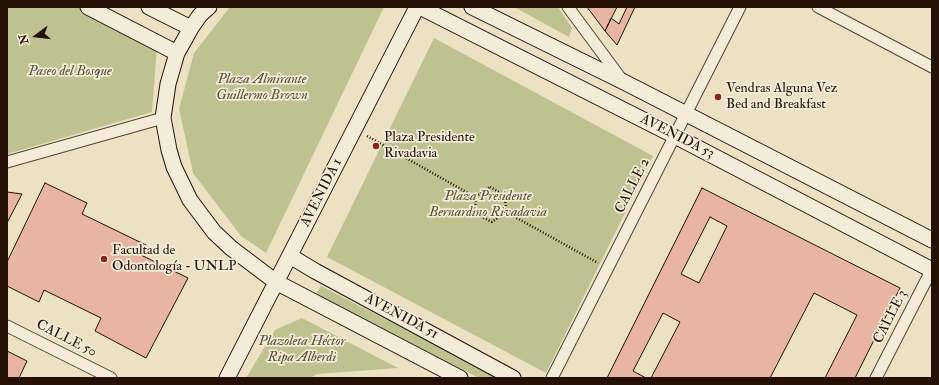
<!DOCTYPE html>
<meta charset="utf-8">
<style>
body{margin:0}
#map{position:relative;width:939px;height:385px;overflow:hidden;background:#ece2c3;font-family:"IM FELL Double Pica",serif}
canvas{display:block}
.frame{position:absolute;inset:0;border:8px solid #251005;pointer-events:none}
.north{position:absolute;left:16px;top:16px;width:40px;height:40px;-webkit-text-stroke:3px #f3ecd8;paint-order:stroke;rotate:255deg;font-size:11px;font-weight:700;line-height:16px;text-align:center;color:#251005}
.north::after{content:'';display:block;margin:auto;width:14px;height:18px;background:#251005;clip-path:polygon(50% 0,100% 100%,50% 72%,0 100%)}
</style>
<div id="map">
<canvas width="939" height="385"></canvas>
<div class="frame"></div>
<div class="north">N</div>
</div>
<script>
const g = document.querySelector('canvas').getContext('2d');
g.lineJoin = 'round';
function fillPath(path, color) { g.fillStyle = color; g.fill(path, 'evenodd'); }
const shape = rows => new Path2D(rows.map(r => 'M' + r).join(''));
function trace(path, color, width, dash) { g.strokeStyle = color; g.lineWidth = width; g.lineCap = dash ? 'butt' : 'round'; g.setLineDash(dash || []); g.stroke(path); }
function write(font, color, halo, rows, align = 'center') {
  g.font = font + ' "IM FELL Double Pica",serif'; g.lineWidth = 3.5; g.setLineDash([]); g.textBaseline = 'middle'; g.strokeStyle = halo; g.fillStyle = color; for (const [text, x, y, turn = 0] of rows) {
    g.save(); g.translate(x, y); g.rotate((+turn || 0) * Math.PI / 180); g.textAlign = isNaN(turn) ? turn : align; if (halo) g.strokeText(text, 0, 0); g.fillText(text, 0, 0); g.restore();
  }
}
const green = shape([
 [7,7,78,7,157,46,152,112,7,154],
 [230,7,384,7,266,253,241,236,193,173,179,109,194,53],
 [514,7,558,7,572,28,569,37],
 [434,38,653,156,546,373,327,257],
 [321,286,499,378,479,378,316,294],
 [302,318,398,368,317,374,310,378,246,378,275,330]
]);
const building = shape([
 [587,7,617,7,605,31,587,7],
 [627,7,635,7,617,45,605,31,611,18,619,24,627,7],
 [45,183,87,203,82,214,146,245,141,255,188,278,146,358,95,331,101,318,44,290,39,302,7,286,7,262,45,183],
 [702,188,900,288,855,378,825,378,857,315,814,293,770,378,651,378,680,322,663,313,633,371,646,378,607,378,702,188],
 [710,217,727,226,699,283,681,274,710,217],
 [7,192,22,194,7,223,7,192],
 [7,351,27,361,19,378,7,378,7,351]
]);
const path = shape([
 [367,136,475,197],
 [490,187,505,195,506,212,492,222,476,214,475,197,490,187],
 [506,212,598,263]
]);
const street = shape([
 [568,7,622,80],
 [818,7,932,67],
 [7,162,163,118],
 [7,326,111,378],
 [552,378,740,7],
 [876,378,932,269]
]);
const secondary = shape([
 [88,7,177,53],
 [149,7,191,28],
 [209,7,200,15,191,28,177,53,168,84,163,118,169,150,174,167,190,200,214,232,231,248,276,282,460,378],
 [420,7,675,136,932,270],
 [472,7,624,82,932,240],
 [290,256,315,271,513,378],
 [227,378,417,7]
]);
const markers = [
 [718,97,4,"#8f2418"],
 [376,146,4,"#8f2418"],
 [104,259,4,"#8f2418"]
];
const parkNames = [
 ["Paseo del Bosque",70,72],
 ["Plaza Almirante",262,80],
 ["Guillermo Brown",262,96],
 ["Plaza Presidente",488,197],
 ["Bernardino Rivadavia",488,213],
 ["Plazoleta Héctor",302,342],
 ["Ripa Alberdi",302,358]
];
const poiNames = [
 ["Vendras Alguna Vez",726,89],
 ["Bed and Breakfast",726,105],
 ["Plaza Presidente",384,138],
 ["Rivadavia",384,154],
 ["Facultad de",112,251],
 ["Odontología - UNLP",112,267]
];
const streetNames = [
 ["AVENIDA 53",677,137,27],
 ["CALLE 2",633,186,-63],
 ["AVENIDA 1",322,193,-63],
 ["AVENIDA 51",401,317,28],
 ["CALLE 3",891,317,-63],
 ["CALLE 50",66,339,27]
];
fillPath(green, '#bdc290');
fillPath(building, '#e8b5a3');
trace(building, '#251005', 1);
trace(street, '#574434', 13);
trace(secondary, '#251005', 17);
trace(path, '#251005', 2.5, [1, 2]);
trace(street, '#f3ecd8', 11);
trace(secondary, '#f3ecd8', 15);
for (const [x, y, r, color] of markers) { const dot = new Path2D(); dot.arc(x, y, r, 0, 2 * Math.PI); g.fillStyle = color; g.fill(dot); trace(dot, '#f3ecd8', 1.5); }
write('italic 14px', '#5a4e36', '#f3ecd8', parkNames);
write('14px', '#251005', '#f3ecd8', poiNames, 'left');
write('14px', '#251005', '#f3ecd8', streetNames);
</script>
